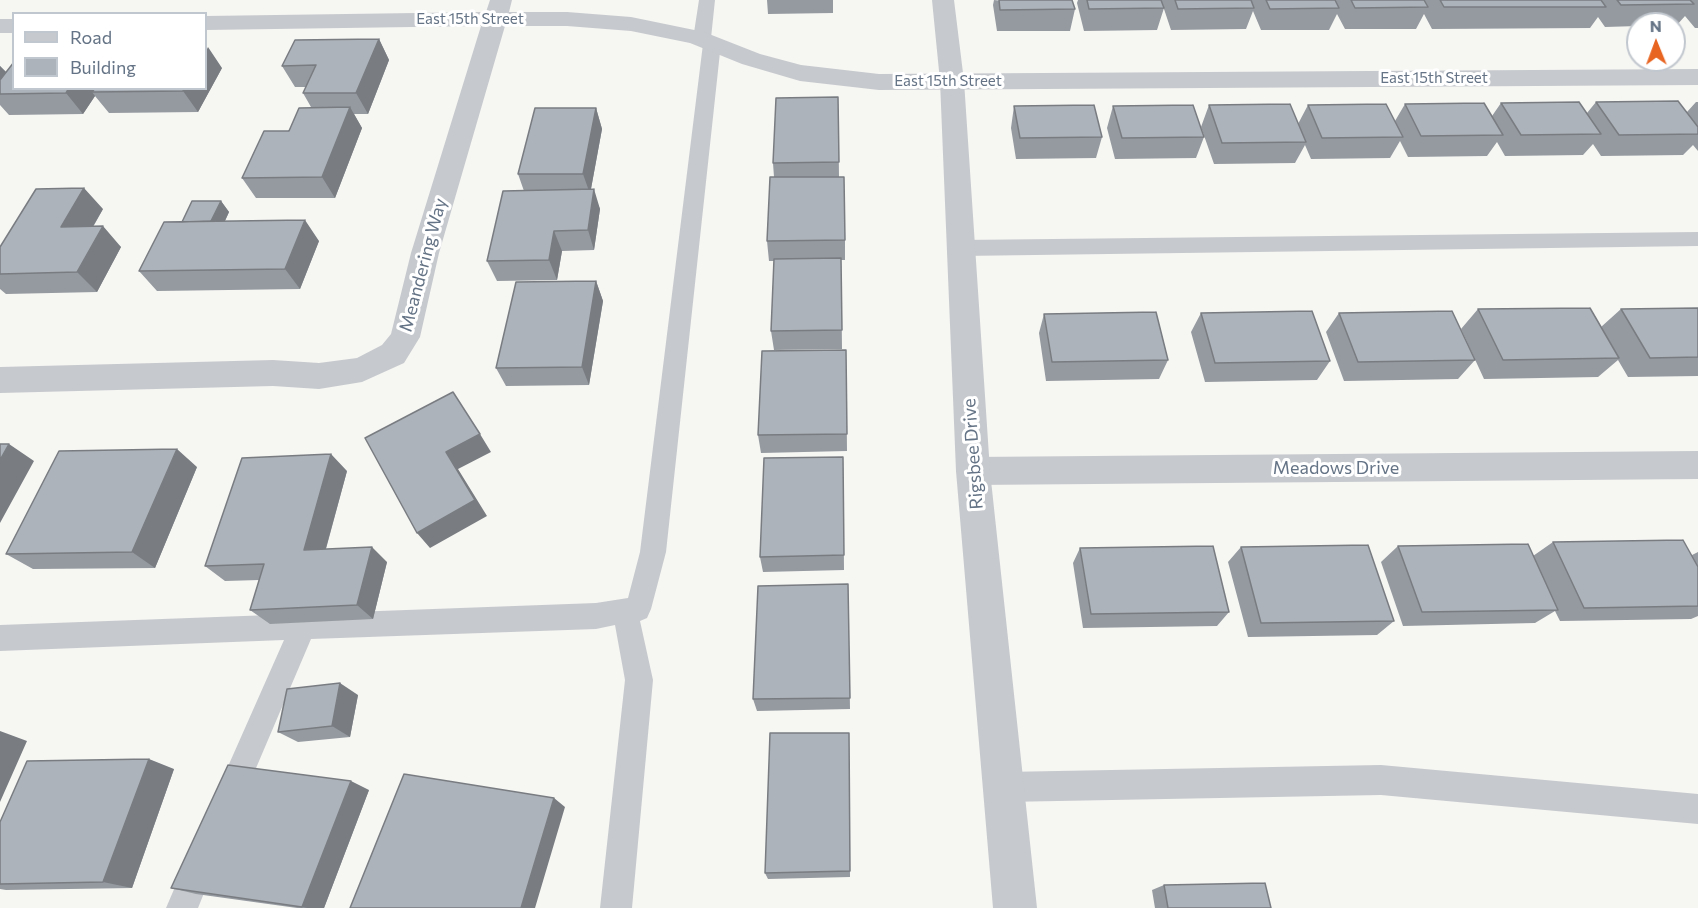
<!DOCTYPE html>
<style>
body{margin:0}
#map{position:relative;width:1698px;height:908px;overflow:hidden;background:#f6f6f3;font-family:Commissioner,sans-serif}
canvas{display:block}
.legend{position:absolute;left:12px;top:12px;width:195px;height:78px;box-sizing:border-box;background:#fff;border:2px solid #c1c7ce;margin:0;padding:8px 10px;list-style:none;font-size:18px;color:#647385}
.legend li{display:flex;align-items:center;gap:12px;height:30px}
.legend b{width:30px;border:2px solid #c1c7ce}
.north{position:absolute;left:1626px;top:12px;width:60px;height:60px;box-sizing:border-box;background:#fff;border:2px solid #c1c7ce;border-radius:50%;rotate:359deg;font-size:16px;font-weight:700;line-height:24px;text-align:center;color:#647385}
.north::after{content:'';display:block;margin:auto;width:21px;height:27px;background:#e86421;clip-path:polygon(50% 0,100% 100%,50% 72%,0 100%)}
</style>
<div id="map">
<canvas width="1698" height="908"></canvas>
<ul class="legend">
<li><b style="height:8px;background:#c6c9cd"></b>Road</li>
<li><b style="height:16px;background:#adb3ba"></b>Building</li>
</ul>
<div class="north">N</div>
</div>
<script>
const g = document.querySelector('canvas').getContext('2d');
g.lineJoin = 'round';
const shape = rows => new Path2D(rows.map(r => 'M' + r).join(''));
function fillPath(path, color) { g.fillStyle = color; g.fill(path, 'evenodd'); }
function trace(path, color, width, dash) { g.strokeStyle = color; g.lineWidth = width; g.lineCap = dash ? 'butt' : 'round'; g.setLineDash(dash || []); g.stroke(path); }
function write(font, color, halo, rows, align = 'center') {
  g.font = font + ' Commissioner,sans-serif'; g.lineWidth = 6; g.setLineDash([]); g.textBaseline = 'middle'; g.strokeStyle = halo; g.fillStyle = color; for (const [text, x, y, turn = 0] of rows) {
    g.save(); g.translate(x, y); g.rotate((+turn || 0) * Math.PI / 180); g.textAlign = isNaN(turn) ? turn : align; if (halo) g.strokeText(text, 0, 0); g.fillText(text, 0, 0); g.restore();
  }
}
const service = shape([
 [699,0,715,0,711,38,718,39,721,43,666,552,651,609,647,618,640,621,653,680,632,908,600,908,625,680,615,625,596,629,311,639,239,808,229,813,219,808,214,798,284,640,0,651,0,625,596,603,628,598,640,552,703,44,696,43,693,39,699,0],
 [1698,232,1698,246,961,256,954,253,951,248,954,243,961,240,1698,232],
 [1381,765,1698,794,1698,824,1381,795,1004,802,994,797,989,787,994,777,1004,772,1381,765],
 [201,848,212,852,216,863,198,908,166,908,190,852,201,848]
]);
const minor = shape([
 [490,0,512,0,509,12,567,12,631,17,704,32,760,54,801,65,879,74,1698,69,1698,85,879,90,800,81,742,64,690,43,631,31,567,26,505,26,439,253,420,337,404,363,362,382,319,389,273,386,0,393,0,367,273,360,319,363,357,358,382,345,391,334,411,253,481,26,206,30,206,16,486,12,490,0],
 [0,19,14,19,14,33,0,33,0,19],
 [1698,451,1698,479,973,485,961,481,956,471,961,461,973,457,1698,451]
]);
const tertiary = shape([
 [932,0,954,0,964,81,990,471,1037,908,993,908,956,471,940,81,932,0]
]);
const wall = shape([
 [767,0,833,0,833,13,768,14],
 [994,0,1075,9,1070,31,997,31,993,5],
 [1078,0,1161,0,1164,8,1157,30,1084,31,1077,3],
 [1161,0,1251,0,1251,1,1252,0,1698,0,1698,28,1695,28,1685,16,1676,26,1674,26,1674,24,1638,24,1638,26,1605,27,1598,17,1590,28,1432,29,1424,14,1416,29,1345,29,1337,14,1329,30,1261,30,1253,11,1246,29,1171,30],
 [379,39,389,60,368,114,354,114,362,128,335,198,256,198,242,178,311,107,303,93,306,87,295,87,282,66],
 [0,66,6,72,14,88,222,68,198,112,109,113,95,96,83,114,9,115,0,105],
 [838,97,839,177,845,240,845,260,841,260,842,349,774,350,771,331,774,261,769,261,767,241,774,177,773,163],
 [1596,102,1687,112,1696,102,1698,102,1698,151,1693,145,1683,155,1601,156,1593,144,1583,155,1505,156,1497,142,1487,156,1408,157,1400,141,1390,158,1311,159,1305,145,1295,163,1214,164,1201,127,1209,105,1298,124,1308,105,1395,121,1405,104,1492,116,1501,103,1587,113],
 [1014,106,1102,137,1096,158,1016,159,1011,128],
 [1113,106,1204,137,1196,158,1115,159,1107,128],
 [596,108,602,129,591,189,600,209,594,250,562,251,557,280,497,281,487,261,524,191,518,174],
 [221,201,229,212,225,221,319,241,300,289,157,291,139,271,182,222],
 [103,209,93,227,121,247,97,292,6,294,0,289,0,247],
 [596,281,603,301,589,385,506,386,496,368],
 [1698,308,1698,376,1628,377,1618,360,1598,377,1484,379,1461,329,1478,309,1601,327,1621,309],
 [1201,313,1330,361,1317,380,1205,382,1191,332],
 [1339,313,1475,360,1458,379,1344,381,1326,332],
 [1044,314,1168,360,1159,379,1046,381,1039,333],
 [846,350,847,451,761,453,758,435],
 [843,457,844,570,763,572,760,557],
 [197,467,155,568,33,569,6,554],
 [347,471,326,549,387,562,373,619,270,624,250,610,259,580,225,581,205,566],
 [1553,542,1692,555,1698,552,1698,616,1691,619,1560,621,1555,611,1535,623,1403,626,1381,562,1398,546,1533,556],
 [1241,547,1394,621,1377,635,1248,637,1228,562],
 [1080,548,1229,612,1217,626,1083,628,1073,563],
 [848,584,850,709,757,711,753,699],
 [358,695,350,737,298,742,278,732],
 [849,733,850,877,768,879,765,873],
 [174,769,132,888,6,890,0,889,0,822],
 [369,790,324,908,297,908,196,894,171,888],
 [1164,885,1271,908,1155,908,1152,890]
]);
const shadedWall = shape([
 [379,39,389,60,368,114,356,93],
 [208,47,222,68,198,112,183,91,184,88,206,88,206,51],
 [0,66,8,74,0,85],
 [69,88,100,88,92,92,95,96,83,114,66,93],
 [350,107,362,128,335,198,322,177],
 [596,108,602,129,590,194,583,174],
 [84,188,103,209,81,247,61,227],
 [594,189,600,209,594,250,588,230],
 [221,201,229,212,216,240,207,230],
 [305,220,319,241,300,289,285,269],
 [103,226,121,247,97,292,77,272],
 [554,231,562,251,557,280,549,260],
 [596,281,603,301,589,385,582,367],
 [480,434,491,452,458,469,487,516,430,548,417,533,446,452],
 [9,444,34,461,0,523,0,460],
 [177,449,197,467,155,568,132,552],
 [331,454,347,471,321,566,304,550],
 [372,547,387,562,373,619,357,605],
 [340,683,358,695,350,737,332,726],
 [0,731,27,741,0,802],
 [149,759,174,769,132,888,103,882],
 [351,781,369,790,324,908,307,908,302,907],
 [554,798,565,807,535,908,521,908]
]);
const building = shape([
 [999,0,1072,0,1075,9,1000,10,999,0],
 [1087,0,1161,0,1164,8,1089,9,1087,0],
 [1175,0,1251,0,1254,8,1178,9,1175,0],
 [1266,0,1335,0,1339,8,1270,9,1266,0],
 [1351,0,1424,0,1428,7,1355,8,1351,0],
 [1440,0,1601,0,1606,7,1444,7,1440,0],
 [1617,0,1690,0,1694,4,1621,5,1617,0],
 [379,39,356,93,303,93,316,65,282,66,295,40,379,39],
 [14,62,14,88,69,88,66,93,0,94,0,80,14,62],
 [95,88,184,88,183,91,92,92,95,88],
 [838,97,839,162,773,163,776,98,838,97],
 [1678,101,1698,127,1698,134,1619,135,1596,102,1678,101],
 [1579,102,1601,134,1521,135,1501,103,1579,102],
 [1484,103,1503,135,1421,136,1405,104,1484,103],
 [1290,104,1306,142,1222,143,1209,105,1290,104],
 [1386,104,1403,137,1322,138,1308,105,1386,104],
 [1094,105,1102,137,1020,138,1014,106,1094,105],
 [1193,105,1204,137,1122,138,1113,106,1193,105],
 [350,107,322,177,242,178,264,131,289,131,299,108,350,107],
 [535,108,596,108,583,174,518,174,535,108],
 [770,177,844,177,845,240,767,241,770,177],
 [84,188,61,227,103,226,77,272,0,274,0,247,36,189,84,188],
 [594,189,588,230,554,231,549,260,487,261,503,191,594,189],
 [192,201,221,201,211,221,182,222,192,201],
 [305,220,285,269,139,271,164,222,305,220],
 [841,258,842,330,771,331,774,259,841,258],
 [596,281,582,367,496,368,516,282,596,281],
 [1590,308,1619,358,1503,360,1478,309,1590,308],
 [1698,308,1698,357,1650,358,1621,309,1698,308],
 [1312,311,1330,361,1215,363,1201,313,1312,311],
 [1452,311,1475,360,1358,362,1339,313,1452,311],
 [1156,312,1168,360,1052,362,1044,314,1156,312],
 [846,350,847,434,758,435,762,351,846,350],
 [453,392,480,434,446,452,475,500,417,533,365,438,453,392],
 [0,444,9,444,0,460,0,444],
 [177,449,132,552,6,554,59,451,177,449],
 [331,454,304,550,372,547,357,605,250,610,264,564,205,566,242,458,331,454],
 [843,457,844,555,760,557,764,458,843,457],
 [1683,540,1698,567,1698,606,1584,608,1553,542,1683,540],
 [1528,544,1558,610,1422,612,1398,546,1528,544],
 [1368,545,1394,621,1261,623,1241,547,1368,545],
 [1213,546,1229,612,1091,614,1080,548,1213,546],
 [848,584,850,698,753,699,758,586,848,584],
 [340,683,332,726,278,732,287,689,340,683],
 [770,733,849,733,850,871,765,873,770,733],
 [149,759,103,882,0,884,0,822,27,761,149,759],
 [228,765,351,781,302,907,171,888,228,765],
 [404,774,554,798,521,908,350,908,404,774],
 [1265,883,1271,908,1168,908,1164,885,1265,883]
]);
const farStreetnames = [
 ["East 15th Street",470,19],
 ["East 15th Street",1434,78],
 ["East 15th Street",948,81]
];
const streetNames = [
 ["Meandering Way",423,265,-75],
 ["Rigsbee Drive",973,454,-94],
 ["Meadows Drive",1336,468]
];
fillPath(service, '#c6c9cd');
fillPath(minor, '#c6c9cd');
fillPath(tertiary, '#c6c9cd');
fillPath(wall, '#959aa0');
fillPath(shadedWall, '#797d82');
fillPath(building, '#adb3ba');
trace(building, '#797d82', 1.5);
write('15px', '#647385', '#fff', farStreetnames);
write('18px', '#647385', '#fff', streetNames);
</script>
